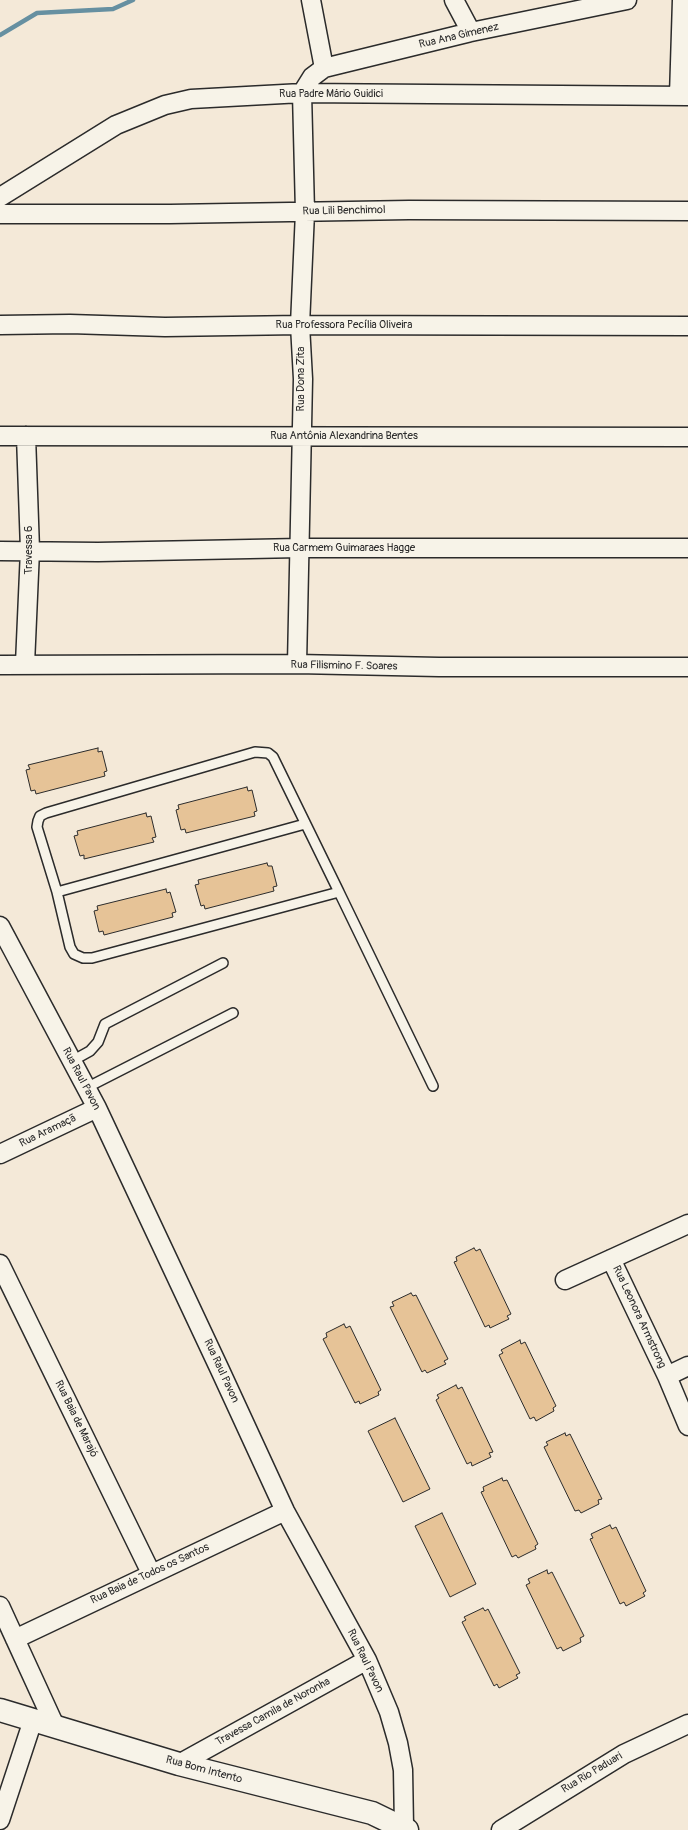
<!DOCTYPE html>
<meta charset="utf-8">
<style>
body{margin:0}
canvas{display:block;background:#f4e9d8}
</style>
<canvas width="688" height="1830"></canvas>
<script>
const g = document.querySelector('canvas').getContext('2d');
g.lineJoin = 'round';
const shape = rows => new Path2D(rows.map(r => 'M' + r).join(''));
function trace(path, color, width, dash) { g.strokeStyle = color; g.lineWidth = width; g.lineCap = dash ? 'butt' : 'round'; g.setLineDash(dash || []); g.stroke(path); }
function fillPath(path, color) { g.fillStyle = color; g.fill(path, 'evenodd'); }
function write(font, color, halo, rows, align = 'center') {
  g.font = font + ' Pangolin,sans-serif'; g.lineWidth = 3.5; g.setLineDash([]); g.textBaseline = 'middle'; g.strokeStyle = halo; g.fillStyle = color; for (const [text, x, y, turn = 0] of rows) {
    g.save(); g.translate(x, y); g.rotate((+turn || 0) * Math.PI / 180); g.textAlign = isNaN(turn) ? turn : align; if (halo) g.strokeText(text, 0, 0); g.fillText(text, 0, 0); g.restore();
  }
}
const stream = shape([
 [0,35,37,13,113,9,133,0]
]);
const building = shape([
 [98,748,98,752,102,751,107,771,104,772,105,776,36,794,35,790,31,791,26,770,30,769,28,765,98,748],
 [247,787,248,791,252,790,257,811,254,812,255,816,186,833,185,829,181,830,176,810,179,809,178,805,247,787],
 [146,813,147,817,151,816,156,837,152,838,154,842,84,859,84,855,80,856,74,836,78,835,77,831,146,813],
 [267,863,268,866,272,866,277,886,273,887,274,891,205,909,204,905,201,906,195,885,199,884,198,880,267,863],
 [166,889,167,893,170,892,176,912,172,913,173,917,104,935,103,931,99,932,94,911,98,910,97,906,166,889],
 [474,1248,476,1251,480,1249,511,1314,507,1316,509,1319,490,1328,489,1325,485,1327,454,1262,457,1261,456,1257,474,1248],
 [411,1293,413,1296,416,1295,448,1359,444,1361,446,1364,427,1373,425,1370,422,1372,390,1307,394,1306,392,1302,411,1293],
 [344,1324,346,1328,350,1326,381,1390,378,1392,379,1395,360,1404,359,1401,355,1403,323,1339,327,1337,326,1333,344,1324],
 [520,1340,521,1344,525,1342,556,1406,553,1408,554,1411,536,1421,534,1417,530,1419,499,1355,503,1353,501,1350,520,1340],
 [456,1385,458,1389,462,1387,493,1452,489,1453,491,1457,472,1466,471,1462,467,1464,436,1400,439,1398,437,1395,456,1385],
 [395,1418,430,1489,403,1502,368,1431,395,1418],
 [565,1433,566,1436,570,1434,602,1499,598,1500,599,1504,581,1513,579,1510,575,1511,544,1447,548,1445,546,1442,565,1433],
 [502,1478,503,1481,507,1480,538,1544,535,1546,536,1549,518,1558,516,1555,512,1557,481,1492,484,1491,483,1487,502,1478],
 [442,1513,476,1584,450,1597,415,1526,442,1513],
 [610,1525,612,1529,616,1527,646,1591,643,1593,645,1596,626,1606,624,1602,620,1604,590,1539,593,1538,591,1534,610,1525],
 [547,1570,548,1574,552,1572,584,1636,580,1638,581,1642,563,1651,561,1647,557,1649,526,1585,530,1583,528,1579,547,1570],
 [483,1608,485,1611,488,1609,520,1673,516,1675,518,1678,499,1688,497,1684,494,1686,462,1622,466,1620,464,1617,483,1608]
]);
const lane = shape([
 [57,892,305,824],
 [339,892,273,757,268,753,255,752,46,813,40,816,38,821,37,827,57,892,70,947,74,954,83,958,92,958,339,892,433,1086],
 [72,1061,90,1051,98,1042,105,1024,223,963],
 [86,1088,233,1013]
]);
const street = shape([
 [311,0,324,68],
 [454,0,471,32],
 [302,93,312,77,324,68,471,32,627,0],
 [679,96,682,0],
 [0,197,116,125,165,105,191,99,302,93,688,96],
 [0,214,170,214,409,210,688,211],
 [0,325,70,324,165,327,300,325,688,326],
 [0,436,688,437],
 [0,551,98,552,300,548,688,548],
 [25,664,30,550,26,436],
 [297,664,303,379,300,325,305,212,302,93],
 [0,665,297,664,439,667,688,667],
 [0,926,97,1108,220,1370,285,1511,367,1660,389,1712,398,1743,403,1770,404,1827],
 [0,1154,97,1108],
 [611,1259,667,1376,688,1426],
 [0,1264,151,1573],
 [565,1280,688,1224],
 [667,1376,688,1366],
 [0,1606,55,1726],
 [15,1639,285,1511],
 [179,1764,367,1660],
 [0,1820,33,1720],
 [501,1830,624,1754,688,1724]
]);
const secondary = shape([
 [0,1710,179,1764,372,1813,407,1830]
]);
const streetNames = [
 ["Rua Ana Gimenez",459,36,-13],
 ["Rua Padre Mário Guidici",331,94],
 ["Rua Lili Benchimol",344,211,-1],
 ["Rua Professora Pecília Oliveira",344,325],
 ["Rua Dona Zita",301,379,-90],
 ["Rua Antônia Alexandrina Bentes",344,436],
 ["Rua Carmem Guimaraes Hagge",344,548],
 ["Travessa 6",29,550,-90],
 ["Rua Filismino F. Soares",344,666,1],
 ["Rua Raul Pavon",81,1079,62],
 ["Rua Aramaçã",48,1131,-26],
 ["Rua Leonora Armstrong",639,1317,65],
 ["Rua Raul Pavon",221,1371,65],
 ["Rua Baia de Marajó",76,1419,64],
 ["Rua Baia de Todos os Santos",150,1574,-25],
 ["Rua Raul Pavon",365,1661,64],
 ["Travessa Camila de Noronha",273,1712,-29],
 ["Rua Bom Intento",204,1770,15],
 ["Rua Rio Paduari",592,1773,-31]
];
trace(stream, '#6690a1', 4.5);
fillPath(building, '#e6c397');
trace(building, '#2b2b2b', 1);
trace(lane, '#2b2b2b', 12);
trace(street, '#2b2b2b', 21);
trace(secondary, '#2b2b2b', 25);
trace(lane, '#f7f3e8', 9);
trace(street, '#f7f3e8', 18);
trace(secondary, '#f7f3e8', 22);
write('11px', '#2b2b2b', '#f7f3e8', streetNames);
</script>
